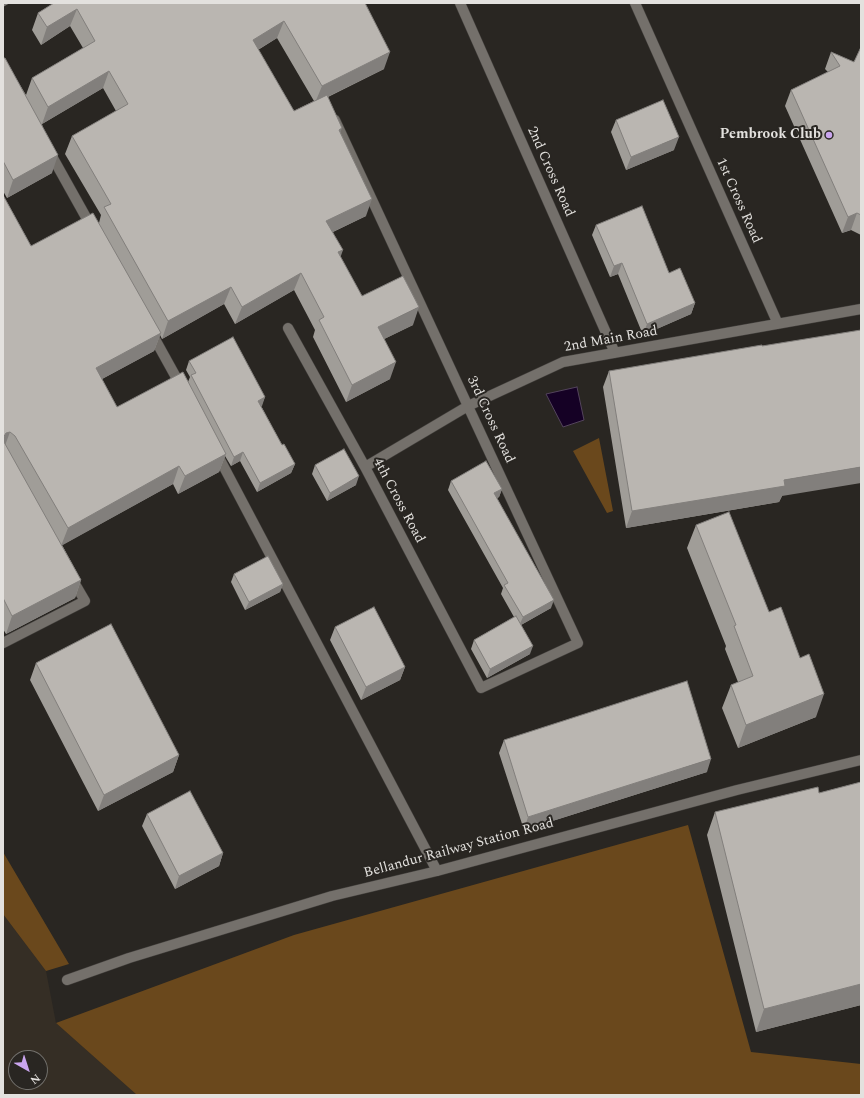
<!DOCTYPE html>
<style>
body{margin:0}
#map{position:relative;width:864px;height:1098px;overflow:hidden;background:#292622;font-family:Spectral,serif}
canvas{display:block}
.frame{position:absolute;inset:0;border:4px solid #e3e1de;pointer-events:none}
.north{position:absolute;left:8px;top:1050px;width:40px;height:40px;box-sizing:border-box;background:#292622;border:1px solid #73716d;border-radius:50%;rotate:141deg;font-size:11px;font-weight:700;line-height:16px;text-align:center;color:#e3e1de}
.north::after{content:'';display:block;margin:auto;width:14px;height:18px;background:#c9a5ee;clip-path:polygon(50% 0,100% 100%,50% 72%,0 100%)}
</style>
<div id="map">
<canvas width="864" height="1098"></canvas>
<div class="frame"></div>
<div class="north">N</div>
</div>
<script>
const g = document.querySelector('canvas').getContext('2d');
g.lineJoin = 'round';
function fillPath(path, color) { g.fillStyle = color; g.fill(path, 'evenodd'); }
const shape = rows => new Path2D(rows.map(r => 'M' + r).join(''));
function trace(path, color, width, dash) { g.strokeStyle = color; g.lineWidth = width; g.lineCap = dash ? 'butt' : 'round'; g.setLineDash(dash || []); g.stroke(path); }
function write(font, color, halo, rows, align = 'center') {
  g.font = font + ' Spectral,serif'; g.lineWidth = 4; g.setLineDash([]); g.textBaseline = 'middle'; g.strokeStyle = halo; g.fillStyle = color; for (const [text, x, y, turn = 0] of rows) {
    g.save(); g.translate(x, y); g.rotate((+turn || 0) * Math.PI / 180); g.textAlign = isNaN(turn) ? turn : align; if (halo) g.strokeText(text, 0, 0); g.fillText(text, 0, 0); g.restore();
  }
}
const built = shape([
 [3,914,46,971,56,1023,137,1095,3,1095],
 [16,1058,40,1058,40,1082,16,1082]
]);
const green = shape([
 [599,438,613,511,607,513,573,451],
 [688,825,751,1052,861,1064,861,1095,137,1095,56,1023,294,935],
 [3,852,69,964,46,971,3,914]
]);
const water = shape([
 [577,387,584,420,563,427,546,394,577,387]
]);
const minor = shape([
 [460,3,615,353],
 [635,3,778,324],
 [49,151,92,228],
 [288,328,365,467,481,688,578,643,335,120],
 [151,332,182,388],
 [216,452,437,871],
 [365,467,468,406,563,362,861,309],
 [3,643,85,601,71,577],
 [67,980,129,958,332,896,437,871,737,790,861,760]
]);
const wall = shape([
 [54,3,365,3,384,69,328,97,340,133,366,216,333,232,340,257,362,296,413,325,384,339,390,379,346,402,313,337,315,330,294,290,235,324,224,304,162,339,160,335,154,351,102,379,117,407,188,382,190,377,186,370,189,361,265,397,261,406,282,445,295,464,291,473,257,492,240,461,231,466,225,456,219,472,178,494,173,484,62,545,81,580,75,598,6,634,3,629,3,195,31,246,99,223,101,215,65,154,72,136,116,111,103,88,42,124,52,173,7,198,3,191,3,57,26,95,32,78,83,48,70,26,41,45,32,30,38,13],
 [277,38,314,101,294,111,258,50],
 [861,47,861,235,851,230,842,233,785,106,791,90,828,72,825,69,831,52,854,62],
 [616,120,674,150,626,170,611,132],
 [596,225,669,273,695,303,691,314,643,335,618,274,610,277,592,235],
 [609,371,782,496,779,502,626,528,603,387],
 [315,465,356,485,327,501,312,474],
 [451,481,502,489,499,497,497,498,551,608,521,625,530,654,487,678,471,649,474,640,514,617,501,594,503,588,448,490],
 [696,525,769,612,816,717,738,748,722,708,731,685,738,682,725,649,726,646,687,548],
 [234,574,283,584,280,592,245,610,231,582],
 [335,627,405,667,400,680,361,700,330,640],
 [36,663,179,755,173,772,98,811,30,680],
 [504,740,707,772,524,830,499,753],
 [861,782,861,1005,756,1032,707,835,715,812,819,793],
 [147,814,223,853,219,866,175,889,142,826]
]);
const shadedWall = shape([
 [3,3,10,3,3,7],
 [77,9,70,26,41,45,47,27],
 [284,21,277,38,246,57,253,40],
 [390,52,384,69,315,103,322,86],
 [109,71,103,88,42,124,48,107],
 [342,128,336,145,339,130],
 [679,137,674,150,626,170,631,157],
 [58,155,52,173,7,198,13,180],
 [372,199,366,216,320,238,326,221],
 [857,213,851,230,842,233,848,217],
 [343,250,337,267,338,252],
 [622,263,618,274,610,277,614,266],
 [301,273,294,290,235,324,242,307],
 [231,287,224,304,162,339,168,321],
 [695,303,691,314,643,335,647,324],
 [419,307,413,325,372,345,378,327],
 [161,333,154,351,89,386,96,368],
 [396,362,390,379,346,402,352,385],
 [265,397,262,406,255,409,258,401],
 [10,432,3,451,3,439,6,433],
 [243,452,240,461,231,466,234,457],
 [226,454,219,472,178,494,185,476],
 [295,464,291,473,257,492,260,483],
 [179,466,173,484,61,546,68,528],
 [861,467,861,483,782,496,779,502,626,528,632,511,784,480],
 [359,476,356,485,327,501,330,493],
 [502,489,499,497,491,502,494,493],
 [81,580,75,598,6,634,12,616],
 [283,584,280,592,245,610,249,602],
 [554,600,551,608,519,626,523,617],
 [533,646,530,654,487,678,490,669],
 [405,667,400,680,361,700,366,687],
 [824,694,816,717,738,748,746,725],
 [179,755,173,772,98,811,104,795],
 [711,759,707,772,524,830,528,817],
 [223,853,219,866,175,889,179,876],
 [861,984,861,1005,756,1032,764,1009]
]);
const building = shape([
 [54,3,365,3,390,52,322,86,284,21,253,40,294,111,327,95,342,128,339,130,372,199,326,221,343,250,338,252,362,296,403,276,419,307,378,327,396,362,352,385,319,320,324,317,301,273,242,307,231,287,168,321,104,207,111,204,72,136,128,104,109,71,48,107,32,78,95,41,77,9,47,27,38,13,54,3],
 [861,47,861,215,857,213,848,217,791,90,840,66,831,52,854,62,861,47],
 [3,57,4,58,5,58,58,155,13,180,3,161,3,57],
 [663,100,679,137,631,157,616,120,663,100],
 [3,195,31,246,93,213,161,333,96,368,117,407,183,372,226,454,185,476,179,466,68,528,15,436,10,432,6,433,3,438,4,442,81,580,12,616,3,598,3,195],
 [642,206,669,273,680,268,695,303,647,324,622,263,614,266,596,225,642,206],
 [861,330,861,467,784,480,785,486,632,511,609,371,762,345,762,346,861,330],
 [233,337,265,397,258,401,282,445,284,444,295,464,260,483,243,452,234,457,191,375,196,373,189,361,233,337],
 [344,449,359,476,330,493,315,465,344,449],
 [486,461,502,489,494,493,554,600,523,617,504,585,508,583,451,481,486,461],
 [729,512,769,612,781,607,800,658,809,654,824,694,746,725,731,685,753,676,734,626,736,625,696,525,729,512],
 [268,556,283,584,249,602,234,574,268,556],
 [374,607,405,667,366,687,335,627,374,607],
 [516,616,533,646,490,669,474,640,516,616],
 [111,624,179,755,104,795,36,663,111,624],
 [687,681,711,759,528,817,504,740,687,681],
 [861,782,861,984,764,1009,715,812,818,787,819,793,861,782],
 [190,791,223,853,179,876,147,814,190,791]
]);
const markers = [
 [829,135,4,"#c9a5ee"]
];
const poiNames = [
 ["Pembrook Club",821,135]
];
const streetNames = [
 ["2nd Cross Road",550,172,66],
 ["1st Cross Road",738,201,66],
 ["2nd Main Road",611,340,-10],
 ["3rd Cross Road",490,420,65],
 ["4th Cross Road",398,501,62],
 ["Bellandur Railway Station Road",459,849,-15]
];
fillPath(built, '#352e25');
fillPath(green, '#6a481c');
fillPath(water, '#150125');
trace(water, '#53445c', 1);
trace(minor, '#44413e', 11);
trace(minor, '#74706b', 10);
fillPath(wall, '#a09d98');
fillPath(shadedWall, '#827f7c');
fillPath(building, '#bab6b1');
trace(building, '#827f7c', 1);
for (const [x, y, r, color] of markers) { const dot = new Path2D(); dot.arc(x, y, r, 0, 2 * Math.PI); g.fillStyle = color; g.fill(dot); trace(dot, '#292622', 1.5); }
write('bold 14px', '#e3e1de', '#292622', poiNames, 'right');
write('14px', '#e3e1de', '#292622', streetNames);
</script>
